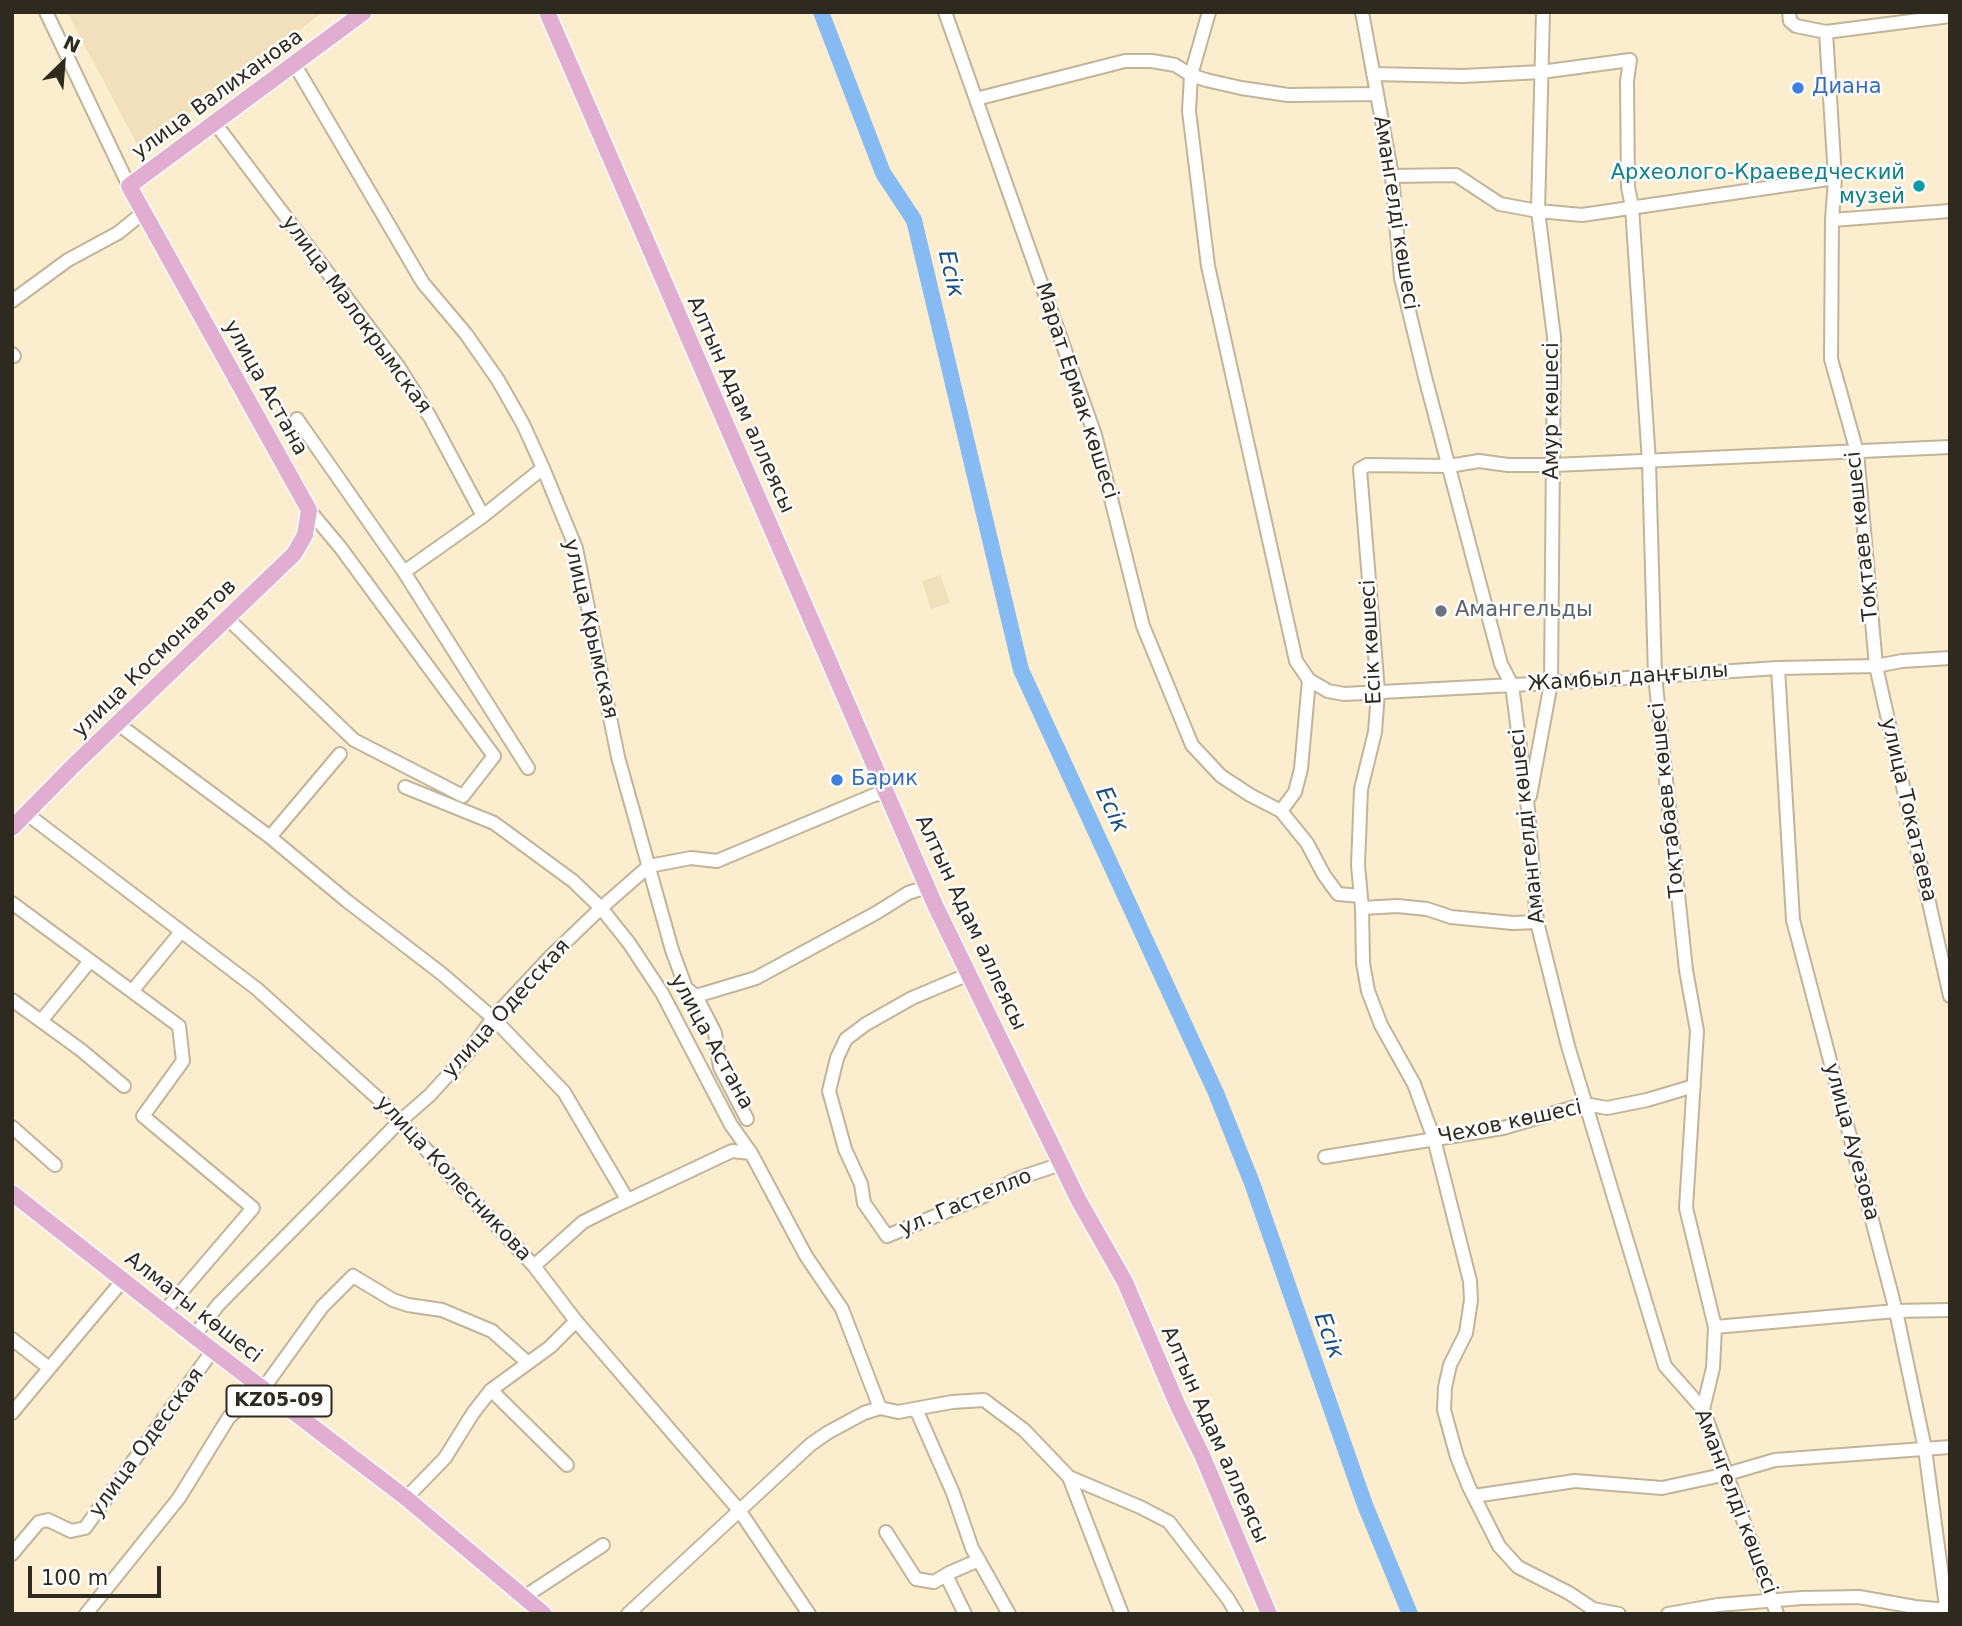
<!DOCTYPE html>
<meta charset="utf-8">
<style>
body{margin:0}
#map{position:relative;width:1962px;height:1626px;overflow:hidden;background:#fcedcf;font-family:"DejaVu Sans",sans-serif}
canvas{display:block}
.frame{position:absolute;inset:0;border:14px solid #2f2a1f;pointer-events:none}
.north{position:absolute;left:28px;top:28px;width:70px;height:70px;-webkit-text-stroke:5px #fff;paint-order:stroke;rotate:25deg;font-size:19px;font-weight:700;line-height:28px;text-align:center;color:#2f2a1f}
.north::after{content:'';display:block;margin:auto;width:24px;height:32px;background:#2f2a1f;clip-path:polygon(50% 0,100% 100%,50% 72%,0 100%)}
.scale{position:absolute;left:28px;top:1566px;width:133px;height:32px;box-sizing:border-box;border:4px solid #2f2a1f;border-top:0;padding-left:9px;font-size:21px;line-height:24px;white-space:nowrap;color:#2f2a1f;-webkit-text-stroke:5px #fff;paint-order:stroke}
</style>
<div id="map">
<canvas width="1962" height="1626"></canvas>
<div class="frame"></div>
<div class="north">N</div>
<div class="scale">100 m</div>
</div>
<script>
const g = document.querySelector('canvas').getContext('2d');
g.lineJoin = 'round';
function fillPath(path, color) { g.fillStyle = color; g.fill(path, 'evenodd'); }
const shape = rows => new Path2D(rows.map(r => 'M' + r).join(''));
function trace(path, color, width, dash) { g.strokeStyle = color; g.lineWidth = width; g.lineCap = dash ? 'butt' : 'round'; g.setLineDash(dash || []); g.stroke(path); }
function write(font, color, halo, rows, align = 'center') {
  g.font = font + ' "DejaVu Sans",sans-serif'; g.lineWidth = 5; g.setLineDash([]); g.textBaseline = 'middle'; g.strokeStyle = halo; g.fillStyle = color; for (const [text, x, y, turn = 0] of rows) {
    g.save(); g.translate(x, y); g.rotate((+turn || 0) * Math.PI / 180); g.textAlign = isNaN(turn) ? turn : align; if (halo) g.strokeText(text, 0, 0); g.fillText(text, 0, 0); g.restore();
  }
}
const built = shape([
 [67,12,323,12,140,150],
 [940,575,950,603,931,609,922,581]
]);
const river = shape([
 [821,12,883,173,914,220,1021,670,1216,1093,1252,1183,1365,1505,1410,1614]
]);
const minor = shape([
 [46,12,129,186],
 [945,12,1095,435,1143,626,1192,745,1221,776,1250,795,1281,811,1307,843,1324,875,1338,894,1361,896],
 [1209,12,1191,75,1189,111,1208,266,1296,661,1309,680,1301,769,1295,792,1281,811],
 [1362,12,1392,176,1401,278,1425,377,1501,664,1512,685,1528,809,1537,922,1568,1046,1665,1366,1703,1409,1777,1614],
 [1789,12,1790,21,1796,26,1826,32,1950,16],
 [1826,32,1835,178,1832,220,1831,359,1857,452,1876,666,1950,996],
 [295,65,423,283,466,334,498,380,523,424,543,468,576,548,618,757,672,950,686,988,696,996,756,978,876,913,908,893,927,887],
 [1373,74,1463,76,1541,72,1630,60,1627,81,1628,187,1632,207,1649,462,1655,676,1686,970,1697,1031,1686,1208,1715,1327,1713,1368,1703,1409],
 [976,99,1125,61,1152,61,1175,65,1191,75,1206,80,1241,88,1288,95,1377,94],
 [215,123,398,366,430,417,483,516],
 [1392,176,1456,175,1500,204,1538,211,1582,215,1835,178],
 [1832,220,1950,211],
 [12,301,68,260,118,233,144,212],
 [12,354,14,356],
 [297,419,404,572,528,768],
 [404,572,483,516,543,468],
 [227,618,354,740,463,796,494,756,340,547,309,510],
 [1778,668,1793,920,1896,1311,1925,1449,1947,1614],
 [1309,680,1328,691,1344,694,1551,683,1778,668,1876,666,1902,661,1950,658],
 [118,724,270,837,347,901,442,974,493,1018,564,1092,627,1199],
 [405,787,494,823,573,881,601,908,629,943,662,993,731,1125,751,1153,806,1256,842,1309,880,1408],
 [1530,796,1551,683,1554,337,1538,211,1543,12],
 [27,814,257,989,382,1102,534,1266,576,1321,739,1510,809,1614],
 [270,837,340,754],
 [12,903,179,1026,183,1061,143,1116,253,1208,164,1312],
 [1362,908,1397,906,1427,909,1451,917,1513,923,1537,922],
 [969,974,912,998,866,1024,846,1039,837,1058,829,1091,845,1149,861,1184,864,1203,887,1236,984,1196,1019,1178,1061,1164],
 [133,990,180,933],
 [696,996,715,1033,720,1067,747,1119],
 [12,1000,81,1050,124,1086],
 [41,1021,90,961],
 [12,1127,55,1165],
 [1325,1157,1503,1128,1585,1104,1607,1108,1647,1100,1694,1086],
 [534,1266,583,1222,611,1208,732,1151,751,1153],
 [1715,1327,1896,1311,1950,1310],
 [194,1336,218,1305,399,1122,430,1095,467,1054,493,1018,552,955,601,908,649,866,691,858,717,861,874,795,886,793],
 [12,1339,49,1368],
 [491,1390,567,1465],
 [916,1409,953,1493,972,1548,1009,1614],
 [12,1413,123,1280],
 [1069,1477,1140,1507,1169,1522,1228,1599,1237,1614],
 [1474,1496,1575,1481,1662,1488,1727,1474,1775,1460,1950,1447],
 [406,1498,445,1458,473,1413,491,1390,550,1347,576,1321],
 [886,1532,916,1579,934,1582,949,1573,979,1560],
 [12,1554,39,1522,48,1520,71,1531,85,1528,213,1350],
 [946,1575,965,1614],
 [524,1597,603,1545],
 [86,1614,179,1498,229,1417,263,1389,322,1307,353,1276,393,1300,408,1305,442,1310,492,1331,527,1362],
 [628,1614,810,1445,827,1433,864,1413,880,1408,898,1412,952,1402,984,1400,1024,1430,1069,1477,1122,1614],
 [1619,1614,1593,1609,1569,1593,1518,1567,1499,1546,1469,1487,1457,1457,1444,1410,1445,1387,1450,1365,1466,1333,1471,1300,1470,1281,1434,1139,1414,1084,1381,1025,1368,991,1363,963,1362,908,1358,865,1361,789,1375,732,1378,692,1360,469,1367,465,1449,466,1479,461,1508,465,1554,465,1950,447],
 [1668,1614,1718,1605,1802,1598,1859,1597,1915,1607,1947,1610]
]);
const major = shape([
 [547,12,935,905,1078,1199,1125,1282,1178,1406,1202,1455,1269,1614],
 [12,828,73,766,294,554,305,535,309,510,129,186,364,12],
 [12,1193,194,1336,406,1498,544,1614]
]);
const markers = [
 [1798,88,7,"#3f7fe0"],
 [1919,186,7,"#0f9aa8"],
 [1441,611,7,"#6b7280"],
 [837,780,7,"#3f7fe0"]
];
const shields = [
 [279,1401,105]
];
const shieldNames = [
 ["KZ05-09",279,1401]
];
const shopNames = [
 ["Диана",1812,88],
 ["Барик",851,780]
];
const streetNames = [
 ["улица Валиханова",218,95,-36],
 ["Амангелді көшесі",1395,213,81],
 ["улица Малокрымская",356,315,54],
 ["улица Астана",265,388,61],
 ["Марат Ермак көшесі",1076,391,72],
 ["Алтын Адам аллеясы",740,405,66],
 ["Амур көшесі",1553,411,-90],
 ["Тоқтаев көшесі",1863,536,-96],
 ["улица Крымская",590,629,77],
 ["Есік көшесі",1372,642,-93],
 ["улица Космонавтов",155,659,-44],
 ["Жамбыл даңғылы",1628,678,-4],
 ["Тоқтабаев көшесі",1668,800,-96],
 ["улица Токатаева",1908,810,77],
 ["Амангелді көшесі",1528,826,-96],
 ["Алтын Адам аллеясы",970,923,65],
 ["улица Одесская",507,1009,-48],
 ["улица Астана",711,1042,61],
 ["Чехов көшесі",1510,1123,-12],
 ["улица Ауезова",1851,1142,75],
 ["улица Колесникова",453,1179,47],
 ["ул. Гастелло",966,1203,-23],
 ["Алматы көшесі",193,1308,38],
 ["Алтын Адам аллеясы",1214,1435,66],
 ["улица Одесская",147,1443,-54],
 ["Амангелді көшесі",1735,1502,69]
];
const cultureNames = [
 ["Археолого-Краеведческий",1905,174],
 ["музей",1905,198]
];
const worshipNames = [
 ["Амангельды",1455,611]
];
const waterNames = [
 ["Есік",950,274,77],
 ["Есік",1111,810,65],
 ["Есік",1328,1336,70]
];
fillPath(built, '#f2e0bc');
trace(river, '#86baf2', 16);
trace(minor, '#c2b498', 16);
trace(major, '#fff', 19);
trace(minor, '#fff', 12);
trace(major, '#e1add1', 16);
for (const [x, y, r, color] of markers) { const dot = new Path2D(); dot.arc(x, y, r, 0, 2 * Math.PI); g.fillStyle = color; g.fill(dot); trace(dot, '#fff', 2.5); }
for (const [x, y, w] of shields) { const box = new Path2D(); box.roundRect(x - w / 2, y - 15.5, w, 31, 5); g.fillStyle = '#fff'; g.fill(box); trace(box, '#2f2a1f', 2); }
write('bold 19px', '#2f2a1f', null, shieldNames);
write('21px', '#366cbe', '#fff', shopNames, 'left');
write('21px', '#2f2a1f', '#fff', streetNames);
write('21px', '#0d838f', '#fff', cultureNames, 'right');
write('21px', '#5b616d', '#fff', worshipNames, 'left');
write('italic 23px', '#184d80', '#fff', waterNames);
</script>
